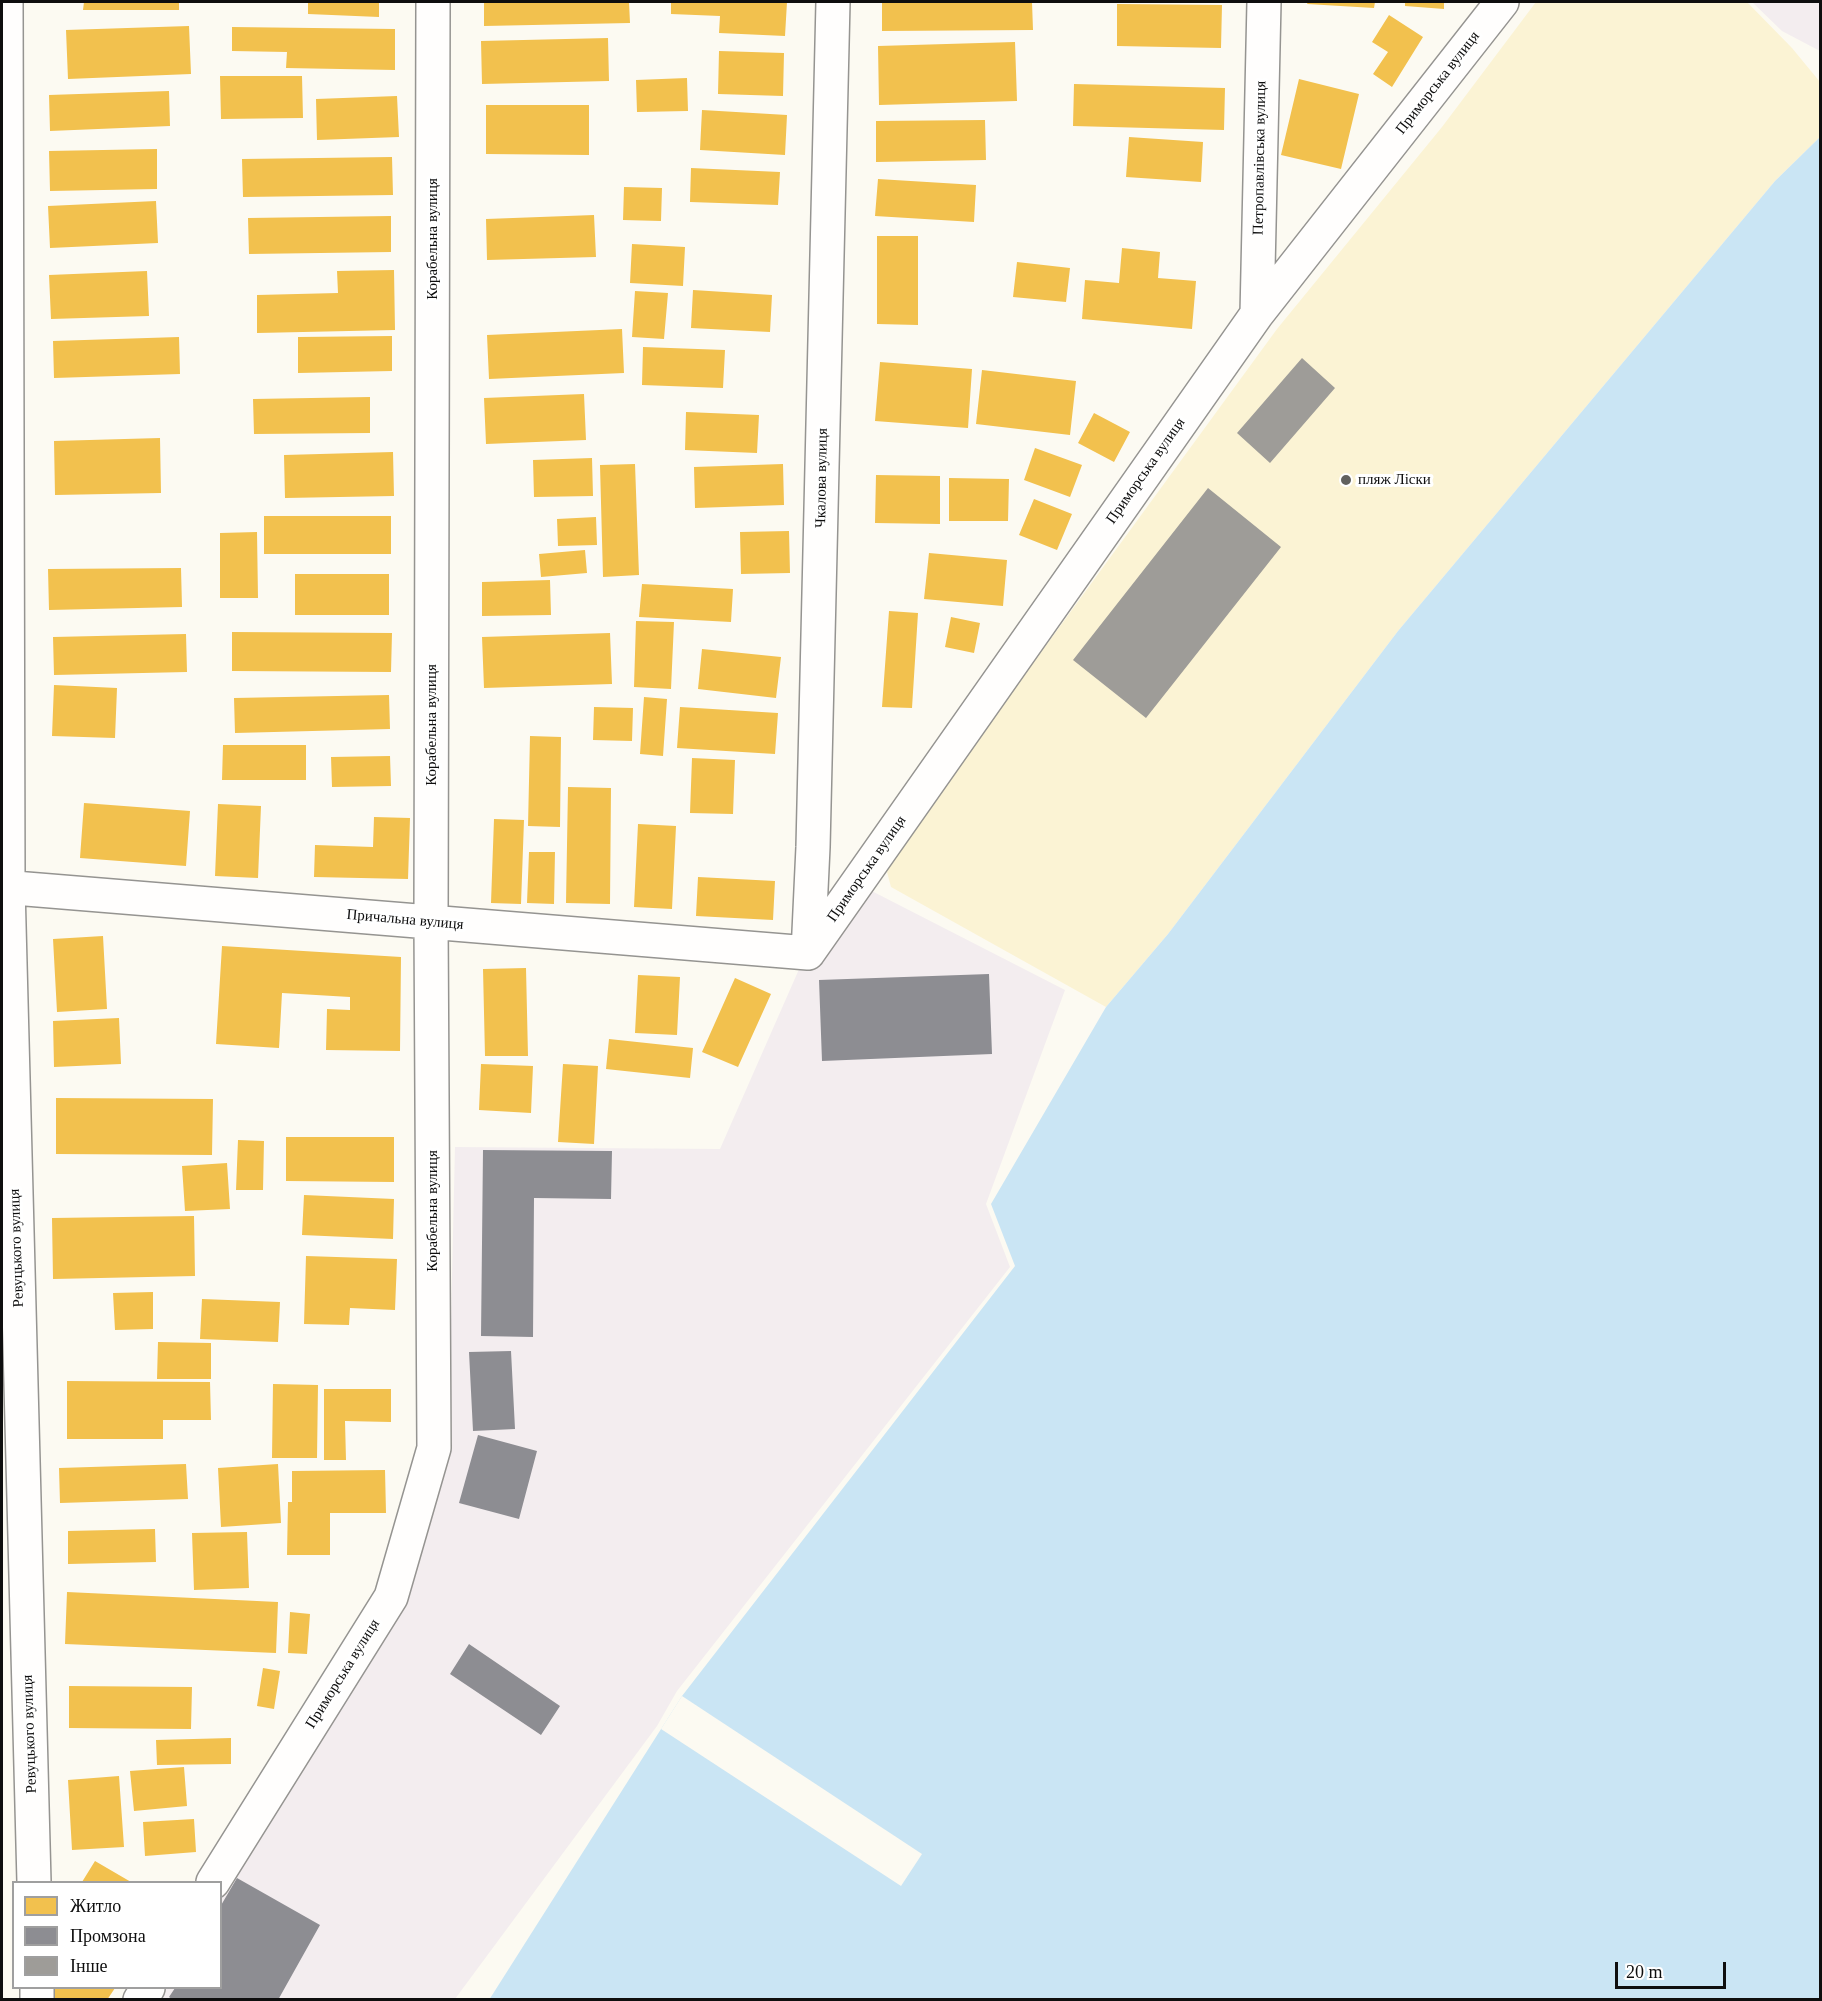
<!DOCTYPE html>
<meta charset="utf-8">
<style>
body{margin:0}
#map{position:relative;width:1822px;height:2001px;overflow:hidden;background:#fcfaf2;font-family:Georgia,serif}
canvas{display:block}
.frame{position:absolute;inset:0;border:3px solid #0e0e0e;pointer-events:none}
.legend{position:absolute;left:12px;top:1881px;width:210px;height:108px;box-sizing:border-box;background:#fff;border:2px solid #9f9f9f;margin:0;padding:8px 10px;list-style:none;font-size:18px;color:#0e0e0e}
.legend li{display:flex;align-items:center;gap:12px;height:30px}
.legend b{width:30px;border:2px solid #9f9f9f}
.scale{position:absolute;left:1615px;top:1962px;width:111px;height:27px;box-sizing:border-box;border:3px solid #0e0e0e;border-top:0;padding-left:8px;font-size:18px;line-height:21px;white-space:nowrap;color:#0e0e0e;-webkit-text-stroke:4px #fff;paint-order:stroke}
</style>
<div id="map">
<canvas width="1822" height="2001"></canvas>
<div class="frame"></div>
<ul class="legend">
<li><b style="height:16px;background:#f2c14e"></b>Житло</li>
<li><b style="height:16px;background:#8d8d92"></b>Промзона</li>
<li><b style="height:16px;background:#9e9c98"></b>Інше</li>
</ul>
<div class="scale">20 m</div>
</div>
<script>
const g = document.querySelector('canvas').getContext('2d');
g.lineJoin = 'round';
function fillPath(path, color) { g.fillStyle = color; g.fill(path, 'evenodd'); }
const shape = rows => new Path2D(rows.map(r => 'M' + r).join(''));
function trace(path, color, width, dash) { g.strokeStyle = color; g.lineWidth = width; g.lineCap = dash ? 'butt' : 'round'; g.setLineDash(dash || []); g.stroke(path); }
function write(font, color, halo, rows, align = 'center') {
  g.font = font + ' Georgia,serif'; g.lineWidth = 6; g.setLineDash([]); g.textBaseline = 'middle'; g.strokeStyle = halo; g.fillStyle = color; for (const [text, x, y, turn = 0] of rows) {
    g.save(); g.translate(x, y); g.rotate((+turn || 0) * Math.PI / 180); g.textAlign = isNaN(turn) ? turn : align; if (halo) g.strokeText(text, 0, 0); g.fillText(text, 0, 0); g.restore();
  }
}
const industrial = shape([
 [1752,2,1820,2,1820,51,1782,31],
 [860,885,1065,990,986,1204,1010,1267,677,1691,657,1726,455,1999,163,2000,151,1992,154,1988,220,1988,221,1885,405,1602,448,1450,455,1147,720,1149,800,967]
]);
const sand = shape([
 [1536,2,1747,2,1792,48,1820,82,1820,137,1775,181,1398,631,1168,934,1106,1007,891,887,887,872,893,855,1277,329,1442,127]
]);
const water = shape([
 [1820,137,1820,1999,489,2000,682,1696,1015,1266,991,1204,1106,1007,1168,934,1398,631,1775,181]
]);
const pier = shape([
 [682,1696,922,1854,901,1886,661,1729]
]);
const homes = shape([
 [84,2,179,2,179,10,83,10],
 [308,2,379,2,379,17,308,14],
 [484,2,629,2,630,23,484,26],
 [671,2,787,2,785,36,719,33,720,16,671,14],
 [882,2,1032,2,1033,30,882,31],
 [1308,2,1375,2,1374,8,1307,4],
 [1405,2,1444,2,1444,9,1405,6],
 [1117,4,1222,5,1221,48,1117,46],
 [1389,15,1423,37,1392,87,1373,74,1388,52,1372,42],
 [189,26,191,74,68,79,66,30],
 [232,27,395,29,395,70,286,68,287,52,232,51],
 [608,38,609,81,482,84,481,41],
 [1015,42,1017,101,879,105,878,46],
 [719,51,784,53,783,96,718,94],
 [220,76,302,76,303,118,221,119],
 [687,78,688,111,637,112,636,80],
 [1299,79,1359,94,1341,169,1281,155],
 [1074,84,1225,88,1224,130,1073,126],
 [169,91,170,126,50,131,49,95],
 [397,96,399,137,317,140,316,99],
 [486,105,589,105,589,155,486,154],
 [702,110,787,115,785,155,700,150],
 [985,120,986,160,876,162,876,121],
 [1129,137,1203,142,1201,182,1126,177],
 [157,149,157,189,50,191,49,151],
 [392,157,393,195,243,197,242,159],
 [691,168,780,172,778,205,690,202],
 [878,179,976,185,974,222,875,216],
 [624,187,662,188,661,221,623,220],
 [156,201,158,243,50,248,48,206],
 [594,215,596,257,487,260,486,219],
 [391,216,391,252,249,254,248,218],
 [877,236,918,236,918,325,877,324],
 [632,244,685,247,683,286,630,283],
 [1122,248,1160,252,1158,278,1196,281,1192,329,1082,319,1085,280,1119,283],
 [1017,262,1070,268,1066,302,1013,297],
 [394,270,395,330,257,333,257,295,338,293,337,271],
 [147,271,149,316,51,319,49,275],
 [693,290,772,295,770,332,691,328],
 [635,291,668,293,664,339,632,337],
 [622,329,624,373,489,379,487,335],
 [392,336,392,371,298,373,298,337],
 [179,337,180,374,54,378,53,341],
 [643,347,725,350,723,388,642,385],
 [880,362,972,369,968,428,875,421],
 [982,370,1076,381,1070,435,976,424],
 [584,394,586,440,486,444,484,398],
 [370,397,370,433,254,434,253,399],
 [686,412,759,415,757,453,685,450],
 [1094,413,1130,432,1114,462,1078,443],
 [160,438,161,493,55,495,54,441],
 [1035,448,1082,465,1070,497,1024,480],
 [393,452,394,496,285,498,284,455],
 [592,458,593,496,534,497,533,460],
 [635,464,639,575,603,577,600,465],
 [783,464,784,505,695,508,694,467],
 [876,475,940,476,940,524,875,523],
 [949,478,1009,479,1008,521,949,521],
 [1034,499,1072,514,1057,550,1019,535],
 [264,516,391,516,391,554,264,554],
 [596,517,597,545,558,546,557,519],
 [789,531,790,573,741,574,740,532],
 [257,532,258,598,220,598,220,533],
 [585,550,587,573,541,577,539,554],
 [929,553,1007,560,1003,606,924,599],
 [181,568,182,607,49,610,48,569],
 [295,574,389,574,389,615,295,615],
 [550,580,551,615,482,616,482,582],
 [642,584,733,589,731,622,639,617],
 [889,611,918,613,912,708,882,707],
 [951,617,980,623,974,653,945,647],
 [636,621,674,622,671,689,634,687],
 [232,632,392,633,391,672,232,671],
 [610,633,612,684,484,688,482,637],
 [186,634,187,672,54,675,53,637],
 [702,649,781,657,776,698,698,689],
 [54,685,117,688,115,738,52,736],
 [389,695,390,729,235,733,234,698],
 [644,697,667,699,663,756,640,754],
 [594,707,633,708,632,741,593,740],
 [680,707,778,713,775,754,677,748],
 [530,736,561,737,560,827,528,826],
 [223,745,306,745,306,780,222,780],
 [390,756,391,786,332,787,331,757],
 [692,758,735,760,733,814,690,813],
 [568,787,611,788,610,904,566,903],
 [84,803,190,811,186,866,80,858],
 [218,804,261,806,258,878,215,876],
 [374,817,410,818,408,879,314,877,315,845,373,847],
 [494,819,524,820,521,904,491,903],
 [638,824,676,826,672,909,634,907],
 [529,852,555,852,554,904,527,903],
 [698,877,775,881,773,920,696,916],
 [103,936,107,1009,57,1012,53,939],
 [222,946,401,957,400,1051,326,1050,327,1009,350,1010,350,997,282,993,279,1048,216,1044],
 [526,968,528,1056,485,1056,483,969],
 [638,975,680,977,677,1035,635,1033],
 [735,978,771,994,738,1067,702,1052],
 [119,1018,121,1064,54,1067,53,1021],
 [609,1039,693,1048,690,1078,606,1069],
 [481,1064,533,1066,531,1113,479,1110],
 [563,1064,598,1066,594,1144,558,1142],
 [56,1098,213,1099,212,1155,56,1154],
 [286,1137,394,1137,394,1182,286,1181],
 [238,1140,264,1141,263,1190,236,1190],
 [227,1163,230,1209,185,1211,182,1166],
 [304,1195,394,1199,393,1239,302,1235],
 [194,1216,195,1276,53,1279,52,1218],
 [306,1256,397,1259,395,1310,350,1308,349,1325,304,1324],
 [153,1292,153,1329,115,1330,113,1293],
 [202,1299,280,1302,278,1342,200,1339],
 [158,1342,211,1343,211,1379,157,1379],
 [67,1381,210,1382,211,1420,163,1420,163,1439,67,1439],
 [273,1384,318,1385,317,1458,272,1458],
 [324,1389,391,1389,391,1422,345,1421,346,1460,324,1460],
 [186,1464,188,1499,60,1503,59,1468],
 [278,1464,281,1523,221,1527,218,1468],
 [385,1470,386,1513,330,1513,330,1555,287,1555,288,1502,292,1502,292,1471],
 [155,1529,156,1562,68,1564,68,1531],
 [247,1532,249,1588,194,1590,192,1533],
 [67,1592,278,1602,276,1653,65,1644],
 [290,1612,310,1614,307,1654,288,1653],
 [263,1668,280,1671,274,1709,257,1706],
 [69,1686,192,1687,191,1729,69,1728],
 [231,1738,231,1764,157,1765,156,1740],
 [184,1767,187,1806,134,1811,130,1771],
 [119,1776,124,1847,72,1850,68,1780],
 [194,1819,196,1852,145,1856,143,1822],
 [95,1861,131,1882,82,1882],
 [46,1988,115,1988,107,2000,38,2000]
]);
const industry = shape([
 [989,974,992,1054,822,1061,819,980],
 [483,1150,612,1151,611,1199,534,1198,533,1337,481,1336],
 [511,1351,515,1429,473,1431,469,1352],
 [478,1435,537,1451,519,1519,459,1503],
 [469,1644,560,1706,541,1735,450,1674],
 [237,1878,320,1925,278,2000,173,2000,169,1997,175,1988,220,1988,220,1907]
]);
const building = shape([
 [1302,358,1335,388,1270,463,1237,433],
 [1208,488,1281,547,1146,718,1073,660]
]);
const minor = shape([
 [6,2,8,887,34,1882],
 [1257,314,1264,2],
 [2,887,808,953],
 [808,953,1257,314,1502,2],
 [808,953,813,847,833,2],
 [213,1882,391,1597,434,1448,431,922,433,2],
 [37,1988,37,2000],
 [140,2000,148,1988]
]);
const markers = [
 [1346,480,6,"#61615e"]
];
const streetNames = [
 ["Приморська вулиця",1438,83,-52],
 ["Петропавлівська вулиця",1260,158,-89],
 ["Корабельна вулиця",433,239,-90],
 ["Приморська вулиця",1146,471,-55],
 ["Чкалова вулиця",822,478,-89],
 ["Корабельна вулиця",432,725,-90],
 ["Приморська вулиця",867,869,-55],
 ["Причальна вулиця",405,920,5],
 ["Корабельна вулиця",433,1211,-90],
 ["Ревуцького вулиця",17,1248,-92],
 ["Приморська вулиця",343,1674,-58],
 ["Ревуцького вулиця",30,1734,-92]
];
const poiNames = [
 ["пляж Ліски",1358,480]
];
fillPath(industrial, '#f3edef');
fillPath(sand, '#fbf3d4');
fillPath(water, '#cae5f4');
fillPath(pier, '#fcfaf2');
fillPath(homes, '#f2c14e');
fillPath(industry, '#8d8d92');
fillPath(building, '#9e9c98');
trace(minor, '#959491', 36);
trace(minor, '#fffefd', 33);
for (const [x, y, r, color] of markers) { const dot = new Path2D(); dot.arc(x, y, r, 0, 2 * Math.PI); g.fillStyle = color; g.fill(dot); trace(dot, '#fff', 2); }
write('15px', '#0e0e0e', '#fff', streetNames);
write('15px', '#0e0e0e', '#fff', poiNames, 'left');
</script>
